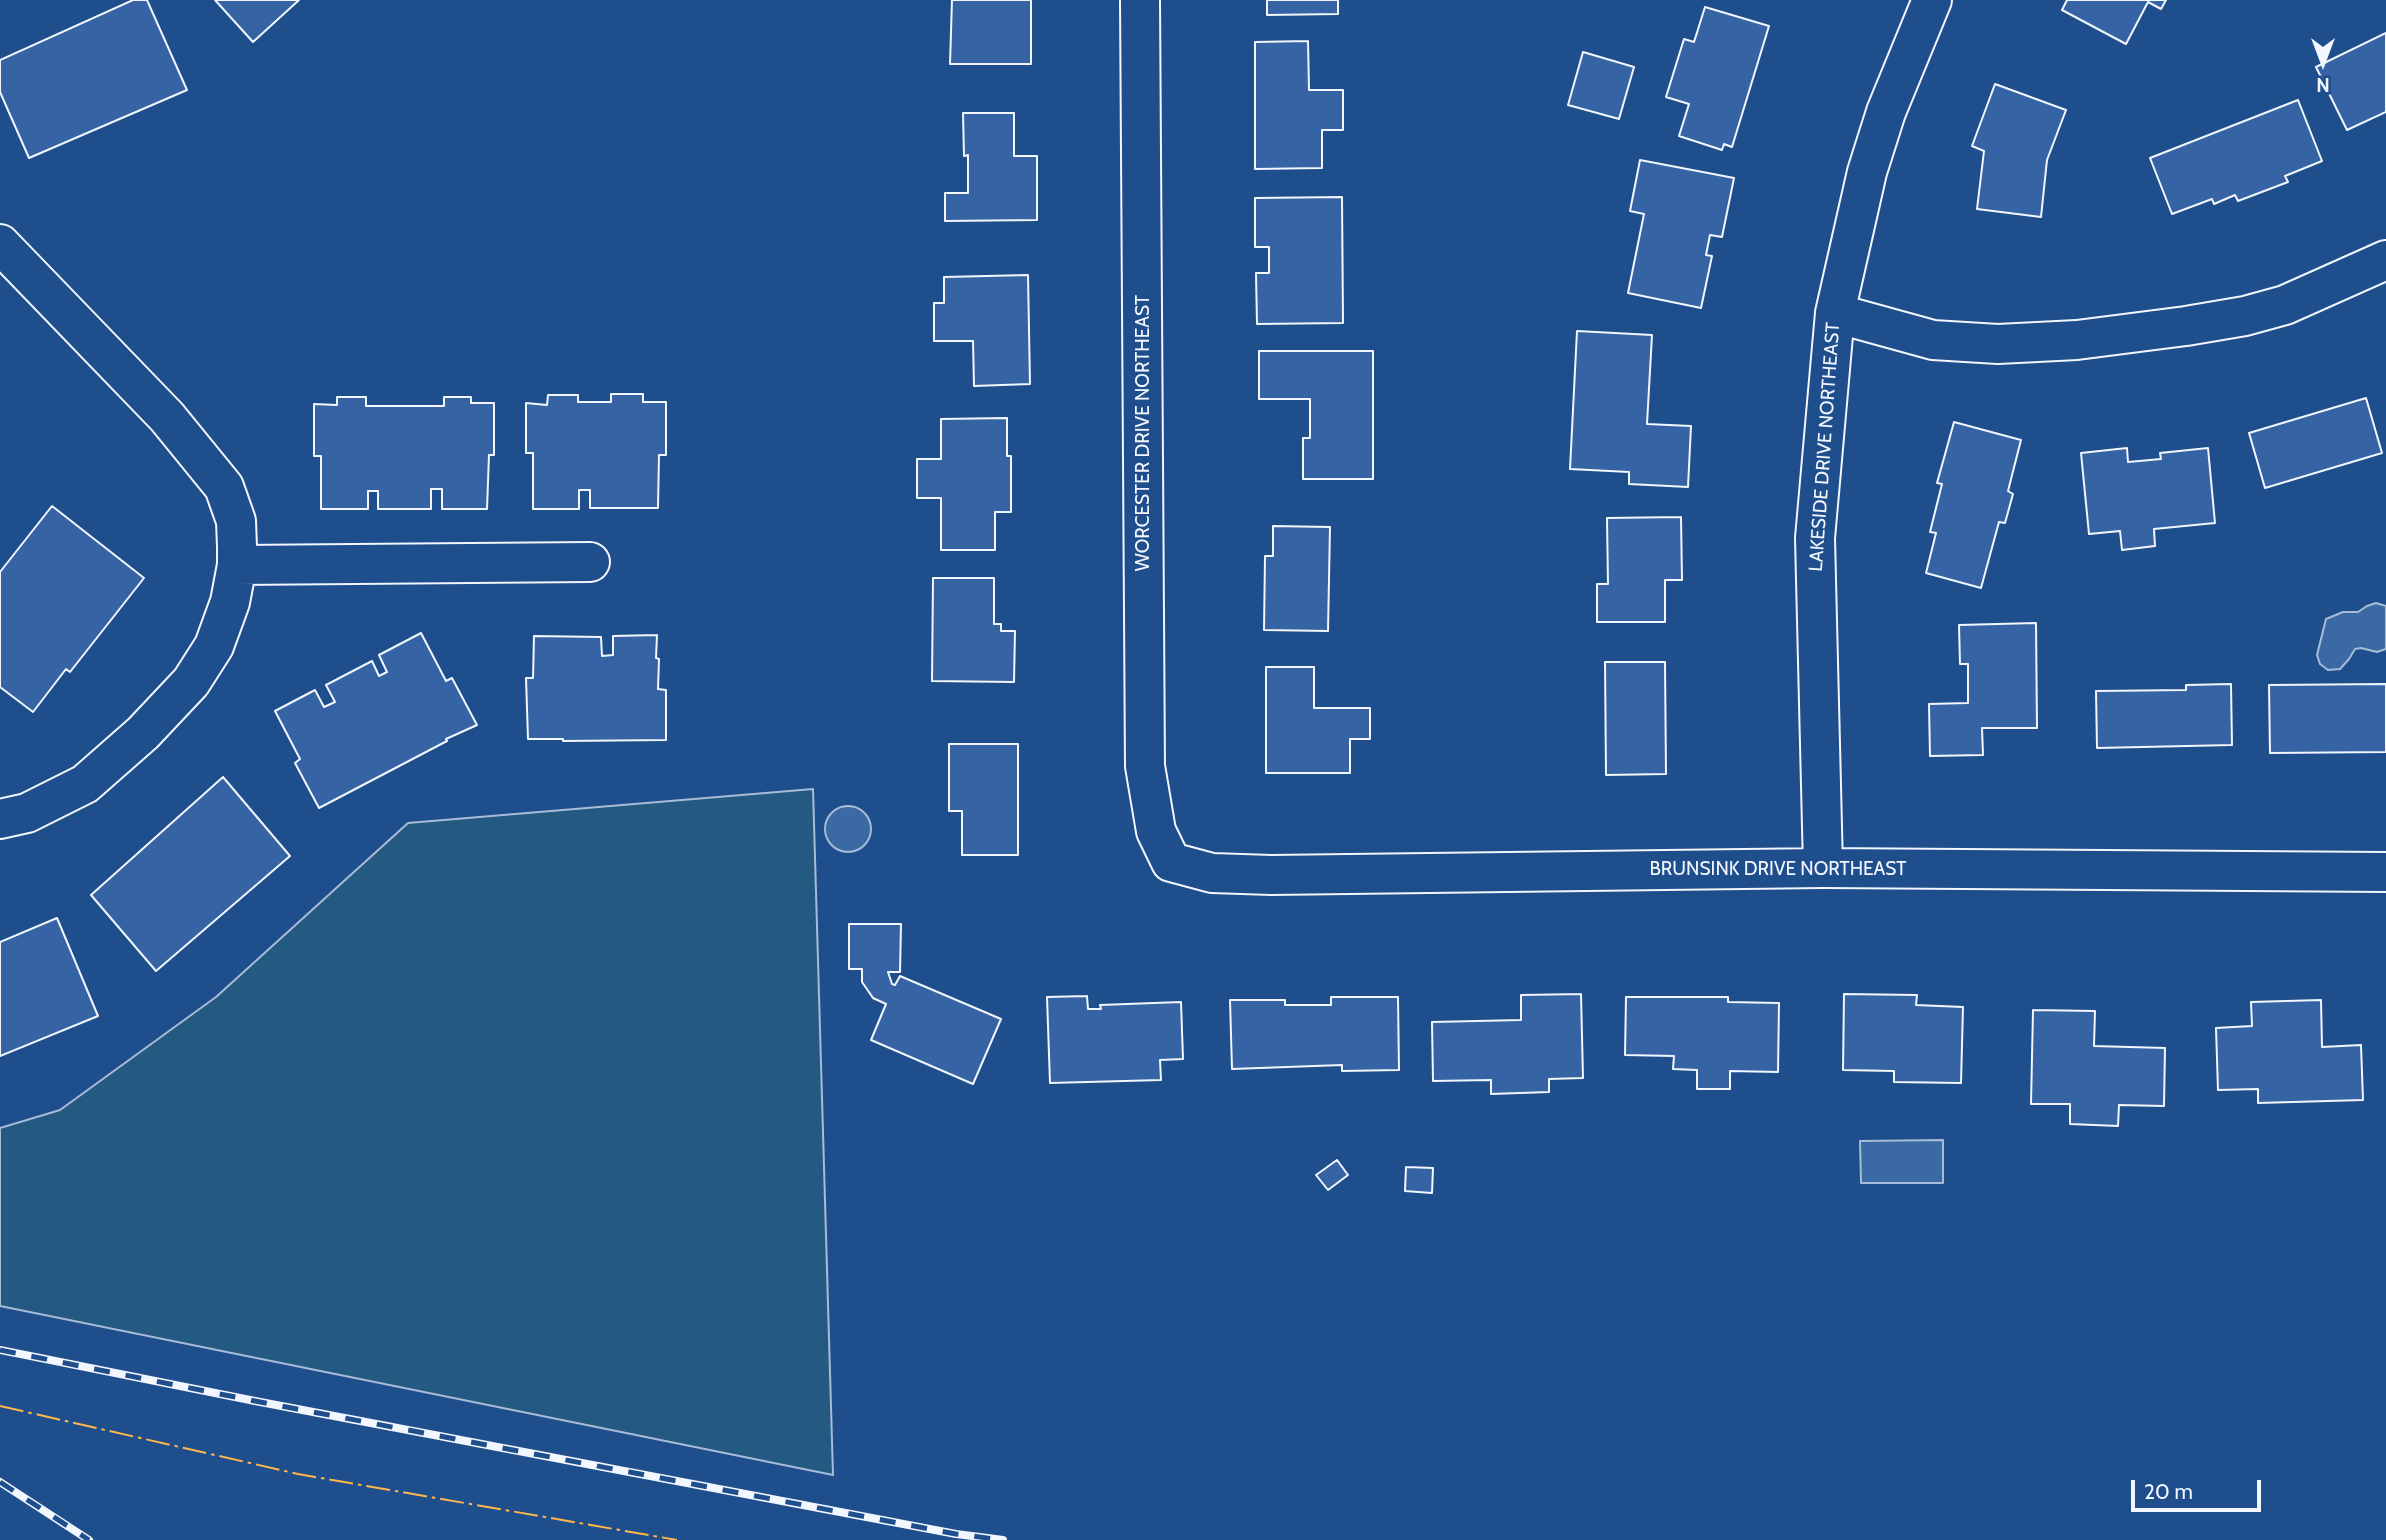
<!DOCTYPE html>
<style>
body{margin:0}
#map{position:relative;width:2386px;height:1540px;overflow:hidden;background:#1f4e8c;font-family:Cabin,sans-serif}
canvas{display:block}
.north{position:absolute;left:2288px;top:28px;width:70px;height:70px;-webkit-text-stroke:5px #1f4e8c;paint-order:stroke;rotate:180deg;font-size:19px;font-weight:700;line-height:28px;text-align:center;color:#f2f6ff}
.north::after{content:'';display:block;margin:auto;width:24px;height:32px;background:#f2f6ff;clip-path:polygon(50% 0,100% 100%,50% 72%,0 100%)}
.scale{position:absolute;left:2131px;top:1480px;width:130px;height:32px;box-sizing:border-box;border:4px solid #f2f6ff;border-top:0;padding-left:9px;font-size:21px;line-height:24px;white-space:nowrap;color:#f2f6ff;-webkit-text-stroke:5px #1f4e8c;paint-order:stroke}
</style>
<div id="map">
<canvas width="2386" height="1540"></canvas>
<div class="north">N</div>
<div class="scale">20 m</div>
</div>
<script>
const g = document.querySelector('canvas').getContext('2d');
g.lineJoin = 'round';
function fillPath(path, color) { g.fillStyle = color; g.fill(path, 'evenodd'); }
const shape = rows => new Path2D(rows.map(r => 'M' + r).join(''));
function trace(path, color, width, dash) { g.strokeStyle = color; g.lineWidth = width; g.lineCap = dash ? 'butt' : 'round'; g.setLineDash(dash || []); g.stroke(path); }
function write(font, color, halo, rows, align = 'center') {
  g.font = font + ' Cabin,sans-serif'; g.lineWidth = 5; g.setLineDash([]); g.textBaseline = 'middle'; g.strokeStyle = halo; g.fillStyle = color; for (const [text, x, y, turn = 0] of rows) {
    g.save(); g.translate(x, y); g.rotate((+turn || 0) * Math.PI / 180); g.textAlign = isNaN(turn) ? turn : align; if (halo) g.strokeText(text, 0, 0); g.fillText(text, 0, 0); g.restore();
  }
}
const green = shape([
 [813,789,833,1475,0,1306,0,1128,60,1110,216,997,408,823,813,789]
]);
const water = shape([
 [2376,603,2386,606,2386,649,2377,652,2361,648,2355,649,2349,659,2340,669,2328,670,2320,664,2317,655,2326,619,2343,612,2358,612,2367,606,2376,603],
 '825 829a23 23 0 1 1 46 0a23 23 0 1 1-46 0Z',
 [1943,1140,1943,1183,1861,1183,1860,1141,1943,1140]
]);
const building = shape([
 [133,0,147,0,187,90,29,158,0,92,0,60,133,0],
 [215,0,299,0,253,42,215,0],
 [952,0,1031,0,1031,64,950,64,952,0],
 [1267,0,1338,0,1338,14,1267,15,1267,0],
 [2067,0,2166,0,2161,9,2148,2,2126,44,2062,10,2067,0],
 [1705,7,1769,26,1732,147,1724,144,1722,150,1679,136,1689,104,1666,97,1684,39,1694,42,1705,7],
 [2386,33,2386,112,2347,130,2316,67,2386,33],
 [1308,41,1309,90,1343,90,1343,130,1322,130,1322,168,1255,169,1255,42,1308,41],
 [1583,52,1634,67,1619,119,1568,105,1583,52],
 [1995,84,2066,110,2047,160,2041,217,1977,209,1984,151,1972,146,1995,84],
 [2298,100,2322,161,2285,176,2288,182,2238,201,2235,195,2214,204,2212,199,2172,214,2150,158,2298,100],
 [963,113,1014,113,1014,156,1037,156,1037,220,945,221,945,193,968,193,968,155,964,156,963,113],
 [1640,160,1734,178,1722,237,1710,235,1706,255,1712,256,1701,308,1628,293,1644,214,1630,211,1640,160],
 [1342,197,1343,323,1257,324,1256,273,1269,273,1269,247,1255,247,1255,198,1342,197],
 [1028,275,1030,384,974,386,973,341,934,341,934,303,944,303,944,277,1028,275],
 [1577,331,1652,335,1647,424,1691,426,1688,487,1629,484,1629,472,1570,469,1577,331],
 [1259,351,1373,351,1373,479,1303,479,1303,438,1310,438,1310,399,1259,399,1259,351],
 [611,394,643,394,643,402,666,402,666,455,659,455,658,508,590,508,590,490,579,490,579,509,533,509,533,453,526,453,526,403,547,405,548,395,578,395,578,402,611,402,611,394],
 [337,397,366,397,366,406,444,406,444,397,471,397,471,403,494,403,494,455,489,455,487,509,442,509,442,489,431,489,431,509,378,509,378,491,368,491,368,509,321,509,321,456,314,456,314,404,337,405,337,397],
 [2366,398,2382,453,2265,488,2249,433,2366,398],
 [1007,418,1007,456,1011,456,1011,512,995,512,995,550,941,550,941,498,917,498,917,459,941,459,941,419,1007,418],
 [1954,422,2021,440,2008,491,2013,494,2005,523,1999,522,1981,588,1926,573,1936,533,1930,532,1942,484,1937,483,1954,422],
 [2127,448,2128,462,2161,459,2160,453,2208,448,2215,523,2154,529,2155,546,2122,550,2120,531,2089,534,2081,453,2127,448],
 [52,506,144,578,70,672,66,669,33,712,0,687,0,572,52,506],
 [1681,517,1682,580,1665,580,1665,622,1597,622,1597,584,1608,584,1607,518,1681,517],
 [1273,526,1330,527,1328,631,1264,630,1265,556,1273,556,1273,526],
 [933,578,994,578,994,624,1001,624,1001,631,1015,631,1014,682,932,681,933,578],
 [2036,623,2037,728,1982,728,1983,755,1930,756,1929,704,1968,703,1968,664,1960,664,1959,625,2036,623],
 [421,633,446,681,452,678,477,725,446,739,447,741,319,808,295,763,300,759,275,711,315,690,324,707,335,702,326,685,372,661,379,676,387,672,379,655,421,633],
 [657,635,656,658,659,659,658,689,666,690,666,740,563,741,563,739,528,739,526,678,533,678,534,636,601,637,602,656,613,655,613,636,657,635],
 [1605,662,1665,662,1666,774,1606,775,1605,662],
 [1266,667,1314,667,1314,708,1370,708,1370,739,1350,739,1350,773,1266,773,1266,667],
 [2231,684,2232,745,2097,748,2096,691,2186,690,2186,685,2231,684],
 [2386,684,2386,752,2270,753,2269,685,2386,684],
 [949,744,1018,744,1018,855,962,855,962,811,949,811,949,744],
 [223,777,290,856,156,971,91,895,223,777],
 [57,918,98,1016,0,1056,0,942,57,918],
 [849,924,901,924,900,972,888,972,892,984,895,985,900,976,1001,1019,973,1084,871,1040,886,1004,873,998,862,982,862,969,849,969,849,924],
 [1581,994,1583,1078,1549,1079,1549,1092,1491,1094,1491,1080,1433,1081,1432,1022,1521,1020,1521,995,1581,994],
 [1844,994,1917,995,1916,1005,1963,1007,1961,1083,1894,1082,1894,1071,1843,1070,1844,994],
 [1087,996,1088,1009,1101,1009,1100,1005,1181,1002,1183,1059,1160,1060,1161,1080,1050,1083,1047,997,1087,996],
 [1331,997,1398,997,1399,1070,1342,1071,1342,1065,1232,1069,1230,1000,1285,1000,1285,1005,1331,1005,1331,997],
 [1626,997,1728,997,1728,1002,1779,1003,1778,1072,1730,1071,1730,1089,1697,1089,1697,1070,1673,1069,1674,1056,1625,1055,1626,997],
 [2321,1000,2322,1047,2361,1045,2363,1100,2258,1103,2258,1089,2218,1090,2216,1028,2252,1026,2251,1002,2321,1000],
 [2033,1010,2095,1011,2094,1046,2165,1048,2164,1106,2119,1105,2118,1126,2070,1124,2070,1104,2031,1104,2033,1010],
 [1337,1160,1348,1175,1328,1190,1316,1175,1337,1160],
 [1406,1167,1433,1168,1432,1193,1405,1191,1406,1167]
]);
const minor = shape([
 [1140,0,1145,766,1156,831,1171,862,1212,873,1271,875,1823,868,2386,872],
 [0,244,167,417,224,487,236,521,237,547,237,565,230,602,214,646,191,682,143,733,85,784,27,813,0,819],
 [1835,313,1933,340,1998,344,2077,340,2186,326,2245,316,2285,305,2386,260],
 [237,565,590,562],
 [1823,868,1815,538,1835,313,1867,172,1886,112,1932,0]
]);
const rail = shape([
 [0,1350,255,1401,956,1534,1003,1540],
 [0,1482,89,1540]
]);
const power = shape([
 [0,1406,298,1474,677,1540]
]);
const streetNames = [
 ["WORCESTER DRIVE NORTHEAST",1143,433,-90],
 ["LAKESIDE DRIVE NORTHEAST",1825,447,-86],
 ["BRUNSINK DRIVE NORTHEAST",1778,869]
];
fillPath(green, '#245a82');
trace(green, '#a8bbd7', 2);
fillPath(water, '#3b69a3');
trace(water, '#a8bbd7', 2);
fillPath(building, '#3563a3');
trace(building, '#f2f6ff', 2);
trace(minor, '#f2f6ff', 42);
trace(minor, '#1f4e8c', 38);
trace(rail, '#f2f6ff', 8);
trace(rail, '#1f4e8c', 5, [16]);
trace(power, '#ffb74d', 2, [24, 5, 3.5, 5]);
write('19px', '#f2f6ff', '#1f4e8c', streetNames);
</script>
